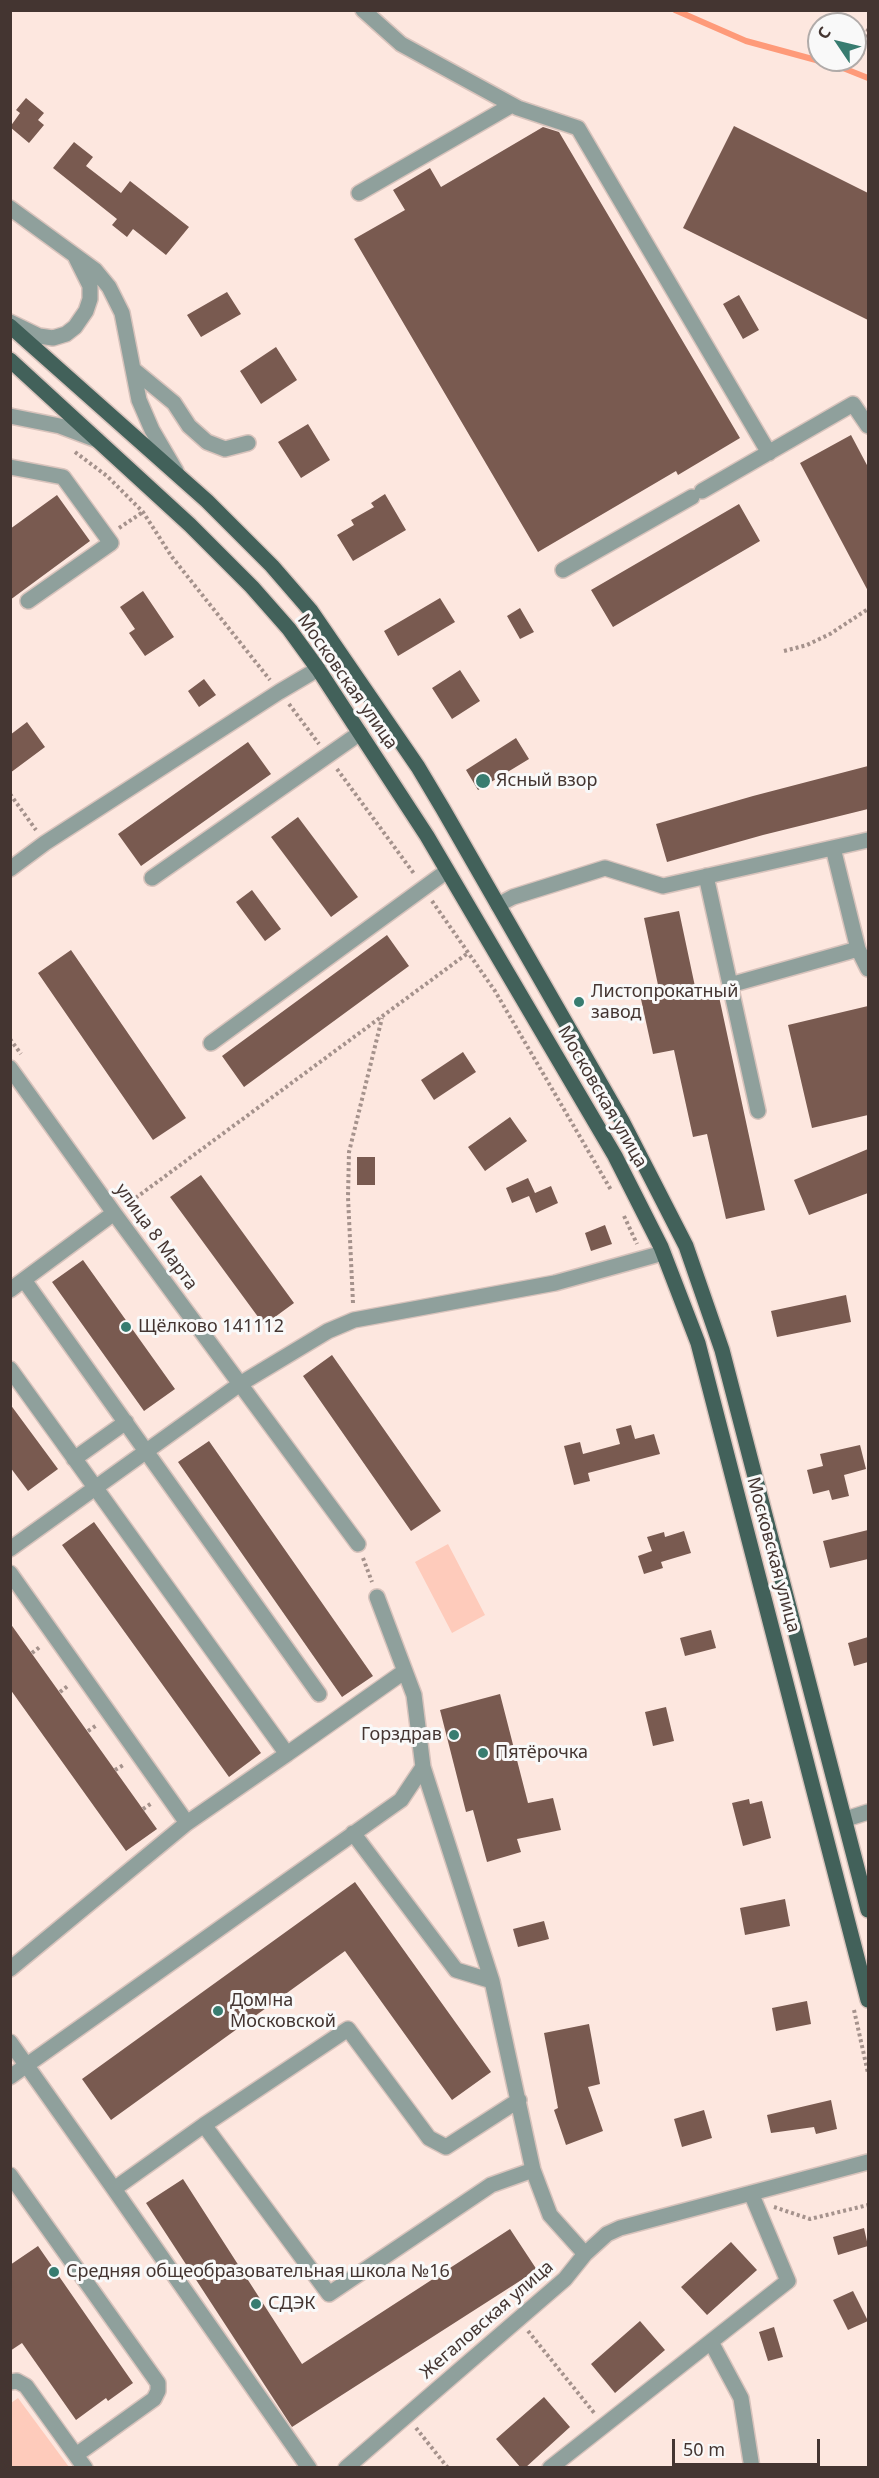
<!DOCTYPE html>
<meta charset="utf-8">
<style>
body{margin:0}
#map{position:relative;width:879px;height:2478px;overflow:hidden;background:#fde7df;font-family:"Noto Sans",sans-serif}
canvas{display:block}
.frame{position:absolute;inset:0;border:12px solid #443531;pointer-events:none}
.north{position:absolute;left:807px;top:12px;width:60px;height:60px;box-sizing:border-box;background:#f9f9f9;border:2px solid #b1aba9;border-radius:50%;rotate:305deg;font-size:16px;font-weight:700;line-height:24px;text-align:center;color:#443531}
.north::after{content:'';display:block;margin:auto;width:21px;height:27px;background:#387c70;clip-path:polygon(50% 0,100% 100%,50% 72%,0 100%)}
.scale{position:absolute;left:672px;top:2439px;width:148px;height:27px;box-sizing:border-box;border:3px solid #443531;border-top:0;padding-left:8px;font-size:18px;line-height:21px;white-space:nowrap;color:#443531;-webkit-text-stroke:4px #f9f9f9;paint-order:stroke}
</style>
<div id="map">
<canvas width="879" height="2478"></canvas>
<div class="frame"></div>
<div class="north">С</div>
<div class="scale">50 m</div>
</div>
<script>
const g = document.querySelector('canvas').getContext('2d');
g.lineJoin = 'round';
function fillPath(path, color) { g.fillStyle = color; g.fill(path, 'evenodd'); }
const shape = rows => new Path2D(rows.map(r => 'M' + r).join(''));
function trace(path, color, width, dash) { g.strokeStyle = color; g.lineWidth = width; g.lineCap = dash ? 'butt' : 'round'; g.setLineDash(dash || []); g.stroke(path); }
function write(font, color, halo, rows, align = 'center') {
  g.font = font + ' "Noto Sans",sans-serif'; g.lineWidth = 6; g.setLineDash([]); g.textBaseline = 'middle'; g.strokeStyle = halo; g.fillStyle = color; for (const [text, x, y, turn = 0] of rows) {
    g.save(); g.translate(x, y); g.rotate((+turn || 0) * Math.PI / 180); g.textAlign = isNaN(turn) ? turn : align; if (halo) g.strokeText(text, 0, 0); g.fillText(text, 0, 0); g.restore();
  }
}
const green = shape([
 [448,1544,485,1615,452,1633,415,1562],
 [18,2398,69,2467,11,2467,11,2403]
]);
const stream = shape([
 [675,10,746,41,838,66,868,78]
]);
const building = shape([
 [26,98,44,113,38,120,44,125,29,143,10,127,20,113,16,110],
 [734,126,868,193,868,320,683,228],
 [543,127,559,132,740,438,678,475,676,471,538,552,354,239,405,210,393,190,430,168,441,187],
 [74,142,93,157,86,166,121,193,130,181,189,227,166,255,133,229,127,237,112,225,117,219,53,168],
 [227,292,241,314,201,337,187,315],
 [739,295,759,330,743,339,723,304],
 [276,347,297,380,261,404,240,371],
 [308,424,330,460,301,478,278,442],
 [851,435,868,467,868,591,800,463],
 [385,494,406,530,353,561,337,535,354,525,351,520,374,507,371,503],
 [57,495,90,541,10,600,10,529],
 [739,504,760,541,613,627,591,590],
 [143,591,174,637,145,656,129,633,135,629,120,607],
 [440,598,455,622,398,656,384,631],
 [520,608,534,632,520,639,507,616],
 [460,670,480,701,452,719,432,688],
 [204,679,216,695,199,707,188,691],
 [27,722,45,747,10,773,10,735],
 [516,738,529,759,478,790,466,770],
 [248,742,271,774,141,866,118,834],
 [868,766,868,809,763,835,667,862,656,824,753,796],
 [298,817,358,897,331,917,271,837],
 [252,890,281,929,265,941,236,902],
 [679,911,697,996,718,992,765,1210,726,1219,707,1134,693,1137,674,1050,653,1054,639,990,658,985,644,918],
 [387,935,409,966,244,1087,222,1056],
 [71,950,186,1118,153,1140,38,973],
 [868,1006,868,1115,812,1128,788,1025],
 [463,1052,476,1072,434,1100,421,1080],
 [510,1117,527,1141,485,1171,468,1147],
 [868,1149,868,1193,809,1215,794,1180],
 [357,1157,375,1157,375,1185,357,1185],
 [201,1175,294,1303,264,1325,170,1197],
 [528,1178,535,1193,551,1186,558,1203,536,1213,529,1196,512,1203,506,1188],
 [605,1225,612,1244,591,1251,585,1233],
 [83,1260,175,1389,144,1411,52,1282],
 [846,1295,851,1322,777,1337,771,1311],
 [332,1355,441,1511,411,1531,303,1376],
 [10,1404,58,1469,28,1491,10,1467],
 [631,1425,635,1439,654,1434,660,1454,588,1473,590,1481,574,1485,564,1446,580,1442,583,1454,620,1444,616,1429],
 [209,1441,373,1676,342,1697,178,1462],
 [860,1445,866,1469,844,1475,849,1496,832,1500,829,1490,813,1494,807,1470,823,1466,820,1454],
 [94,1522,261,1753,229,1777,62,1545],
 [868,1530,868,1559,830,1568,823,1541],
 [684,1531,691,1553,661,1562,663,1568,644,1574,638,1556,652,1551,647,1537,664,1532,665,1537],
 [10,1623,157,1829,126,1851,10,1689],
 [711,1630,716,1648,685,1656,680,1638],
 [868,1637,868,1662,854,1666,848,1643],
 [500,1694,528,1803,553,1798,561,1830,517,1839,521,1852,487,1862,473,1810,466,1812,440,1710],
 [666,1707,674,1741,653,1746,645,1712],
 [749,1799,750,1804,762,1801,771,1838,743,1846,732,1803],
 [355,1882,491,2072,452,2100,345,1951,111,2120,82,2079],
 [785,1899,790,1926,745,1935,740,1908],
 [544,1921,549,1939,518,1947,513,1929],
 [807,2001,811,2024,776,2031,772,2008],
 [589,2024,600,2084,588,2087,603,2131,566,2145,554,2110,558,2108,544,2033],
 [831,2100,837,2129,816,2134,814,2127,771,2133,767,2115],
 [704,2110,712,2138,682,2147,674,2119],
 [183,2179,302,2364,510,2229,537,2270,292,2427,146,2203],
 [864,2228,868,2246,838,2255,833,2237],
 [731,2242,757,2270,707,2315,681,2287],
 [38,2246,133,2383,108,2401,106,2398,76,2420,22,2343,10,2351,10,2265],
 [853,2291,868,2321,848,2330,833,2300],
 [640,2321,665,2350,615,2393,591,2364],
 [774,2327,783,2357,768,2361,759,2332],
 [544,2397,570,2427,525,2468,521,2468,496,2439]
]);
const path = shape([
 [862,55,868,29],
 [75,452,107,476,143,512,172,557,270,680],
 [119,528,143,512],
 [784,651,807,645,830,634,868,609],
 [289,704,319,744],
 [337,769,415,875],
 [10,794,36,830],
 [432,901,495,991,611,1190],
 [10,1039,21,1054],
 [126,1205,468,953],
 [624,1216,637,1244],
 [353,1303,348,1197,349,1152,382,1018],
 [363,1558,372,1582],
 [32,1653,41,1646],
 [60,1692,69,1685],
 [88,1731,97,1725],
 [115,1770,125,1764],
 [143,1809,152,1803],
 [854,2010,868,2073],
 [774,2207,810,2219,868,2205],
 [528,2331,595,2414],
 [416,2428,448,2468]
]);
const minor = shape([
 [363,10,401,44,518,108,578,128,769,453],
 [359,193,512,105],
 [10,208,95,270,109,287,122,313,139,400,152,430,176,471],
 [10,322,39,336,53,338,66,334,75,327,86,311,90,299,90,286,76,258],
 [134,370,174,403,189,426,207,442,225,449,248,443],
 [10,416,60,426,97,440],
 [10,467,63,477,111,543,28,601],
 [702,491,853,404,868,426],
 [563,570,692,497],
 [833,848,858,949],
 [10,869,45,843,279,692,318,669],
 [706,876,758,1111],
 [152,878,360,733],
 [498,905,513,897,605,868,663,886,868,840],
 [730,985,858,949,868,969],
 [211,1043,447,871],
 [10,1068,114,1213,358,1544],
 [24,1280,319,1694],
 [10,1290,114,1213],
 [10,1369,287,1754,405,1671],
 [74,1459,126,1422],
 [10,1549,240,1384,328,1331,354,1320,555,1283,663,1253],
 [10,1573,187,1823],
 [377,1597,414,1695,423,1767,492,1981,533,2170,550,2215,585,2254],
 [846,1819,868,1812],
 [353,1833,456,1970,492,1981],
 [10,1969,187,1823,287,1754],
 [10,2042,114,2189,204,2125,348,2029,429,2138,446,2147,519,2100],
 [10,2077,401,1800,423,1767],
 [204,2125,329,2294,491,2185,533,2170],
 [10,2175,158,2383,158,2391,154,2399,76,2455],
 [114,2189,309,2468],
 [711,2342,741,2398,752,2468],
 [10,2382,17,2381,26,2386,85,2468],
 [346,2468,565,2279,585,2254,607,2234,620,2228,868,2162],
 [550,2468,788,2281,751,2193]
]);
const major = shape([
 [10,326,207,501,272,566,311,611,418,767,443,809,622,1121,686,1246,722,1350,868,1910],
 [10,360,190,525,252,587,289,629,318,669,427,836,615,1156,661,1247,698,1343,868,2000]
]);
const markers = [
 [483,781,8,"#387c70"],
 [579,1002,6,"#387c70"],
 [126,1327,6,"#387c70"],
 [454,1735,6,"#387c70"],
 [483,1753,6,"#387c70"],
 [218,2011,6,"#387c70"],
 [54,2272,6,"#387c70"],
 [256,2304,6,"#387c70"]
];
const streetNames = [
 ["Московская улица",347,682,55],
 ["Московская улица",602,1097,60],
 ["улица 8 Марта",156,1237,54],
 ["Московская улица",773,1555,75],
 ["Жегаловская улица",487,2320,-41]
];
const poiNames = [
 ["Ясный взор",496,781],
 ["Листопрокатный",591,992],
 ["завод",591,1013],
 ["Щёлково 141112",138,1327],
 ["Горздрав",442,1735,"right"],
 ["Пятёрочка",495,1753],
 ["Дом на",230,2001],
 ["Московской",230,2022],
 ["Средняя общеобразовательная школа №16",66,2272],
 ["СДЭК",268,2304]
];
fillPath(green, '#fecbbb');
trace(stream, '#fe9a79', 6);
fillPath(building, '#795a50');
trace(minor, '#d8c3bc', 18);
trace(major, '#d8c3bc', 18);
trace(path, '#a5928c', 4, [3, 3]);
trace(minor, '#8fa09c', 15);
trace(major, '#42615a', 15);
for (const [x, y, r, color] of markers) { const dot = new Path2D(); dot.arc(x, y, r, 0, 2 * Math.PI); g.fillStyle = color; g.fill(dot); trace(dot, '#f9f9f9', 2); }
write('18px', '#443531', '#f9f9f9', streetNames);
write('18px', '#443531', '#f9f9f9', poiNames, 'left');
</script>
